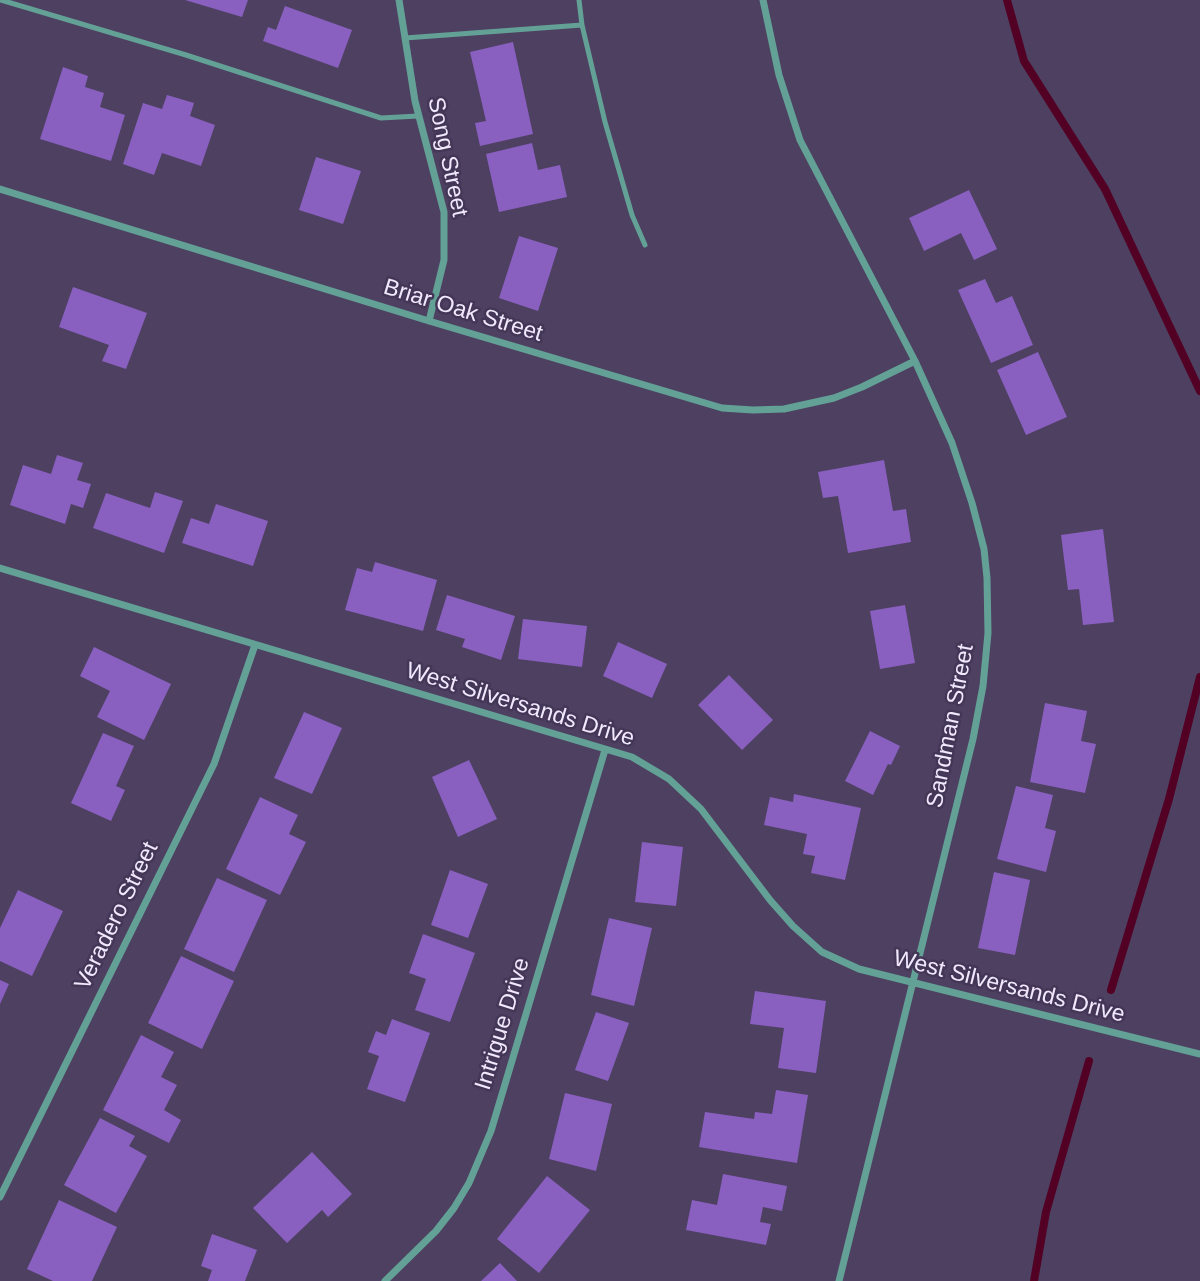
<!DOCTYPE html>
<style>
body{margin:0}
canvas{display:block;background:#4d4061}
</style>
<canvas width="1200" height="1281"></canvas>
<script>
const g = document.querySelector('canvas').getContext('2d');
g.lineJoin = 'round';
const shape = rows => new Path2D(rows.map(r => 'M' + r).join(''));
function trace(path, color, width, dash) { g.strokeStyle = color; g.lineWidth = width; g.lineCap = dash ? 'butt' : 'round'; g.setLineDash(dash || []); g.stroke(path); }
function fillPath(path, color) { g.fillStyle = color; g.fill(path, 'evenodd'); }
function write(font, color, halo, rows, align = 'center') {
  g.font = font + ' Arial,sans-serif'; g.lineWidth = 5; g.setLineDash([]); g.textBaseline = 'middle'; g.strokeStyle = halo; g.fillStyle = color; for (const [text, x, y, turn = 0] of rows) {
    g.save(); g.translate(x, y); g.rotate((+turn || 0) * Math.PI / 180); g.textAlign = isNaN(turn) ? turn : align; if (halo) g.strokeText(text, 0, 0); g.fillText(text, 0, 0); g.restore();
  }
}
const stream = shape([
 [1007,0,1024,61,1105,189,1200,391],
 [1111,990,1169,799,1200,677],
 [1034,1281,1046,1212,1089,1061]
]);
const building = shape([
 [185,0,248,0,242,17],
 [285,6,352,30,338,68,263,41,268,27,276,30],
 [513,42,533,134,480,146,475,123,486,121,470,52],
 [63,67,88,76,85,87,104,93,100,107,125,115,111,161,40,139],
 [167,95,194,103,190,116,215,125,201,166,162,153,154,175,123,164,143,103,162,109],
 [532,143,538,170,560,165,567,197,499,212,486,154],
 [316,157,361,171,343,224,299,210],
 [969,190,997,249,974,260,961,233,924,251,909,218],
 [519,236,558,248,538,311,499,298],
 [985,279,996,303,1012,296,1033,345,991,363,958,290],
 [73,287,147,313,126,369,102,361,109,345,59,327],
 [1038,352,1067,417,1026,435,997,370],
 [57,455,83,463,77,480,91,484,83,508,71,504,65,524,10,505,23,465,51,474],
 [884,460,893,511,906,509,911,542,848,553,838,496,823,498,818,472],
 [155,492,183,501,164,553,93,528,106,493,150,508],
 [216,504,268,521,253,566,182,543,191,518,209,524],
 [1103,529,1114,622,1083,625,1079,589,1068,590,1061,535],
 [375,562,437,580,423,631,345,610,357,568,372,572],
 [447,595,515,616,501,660,462,647,465,639,436,630],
 [905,605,915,663,880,669,870,611],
 [523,619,587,626,582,667,518,659],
 [618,642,667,664,652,698,603,676],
 [94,647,171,684,144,740,97,717,110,691,80,676],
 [729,675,773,720,742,750,698,705],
 [1045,703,1087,711,1081,741,1096,744,1085,793,1030,782],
 [304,712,342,728,312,794,274,778],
 [870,731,900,746,891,765,888,764,873,795,845,781],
 [103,733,134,746,116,786,125,790,111,821,71,803],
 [469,760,497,819,458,837,432,777],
 [1016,786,1053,795,1045,828,1056,831,1046,872,997,859],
 [794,794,861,808,845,880,811,873,815,856,803,854,807,834,764,825,770,797,793,802],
 [260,797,298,815,289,834,306,842,280,895,226,869],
 [642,842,683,847,676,906,635,902],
 [450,870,488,884,468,938,431,925],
 [994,872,1030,880,1015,955,978,948],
 [217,878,267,900,234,972,184,949],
 [18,890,63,911,32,976,0,961,0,928],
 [609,918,652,928,634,1006,591,995],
 [423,934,475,953,450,1022,415,1010,426,979,409,973],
 [181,956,234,981,202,1049,148,1023],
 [0,980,9,984,0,1004],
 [755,991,826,1001,816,1073,778,1068,784,1028,750,1024],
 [596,1012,629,1023,608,1081,575,1070],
 [392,1019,430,1033,405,1102,367,1089,379,1056,368,1052,376,1031,386,1035],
 [141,1035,174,1052,161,1077,177,1085,164,1110,181,1120,169,1143,103,1110],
 [776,1090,808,1095,797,1163,699,1147,705,1112,754,1119,755,1112,772,1114],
 [565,1093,612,1104,596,1171,549,1159],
 [100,1118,135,1136,129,1146,147,1156,116,1213,64,1185],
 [312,1152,352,1194,328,1217,322,1210,287,1243,253,1208],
 [723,1174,787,1186,782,1211,763,1207,760,1222,771,1224,766,1245,686,1230,692,1200,717,1205],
 [547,1176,590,1210,539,1273,497,1239],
 [59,1200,117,1227,92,1281,53,1281,27,1269],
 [212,1234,257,1250,245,1281,208,1281,212,1270,201,1266],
 [500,1263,517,1281,481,1281]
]);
const service = shape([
 [1,0,186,55,381,118,418,116],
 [582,25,605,122,632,215,645,245],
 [405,38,582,25,579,0]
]);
const minor = shape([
 [399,0,415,101,444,212,444,260,429,321],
 [763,0,779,75,800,140,915,361,952,443,972,503,984,549,987,578,988,633,983,686,973,739,839,1281],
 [0,189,429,321,722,408,753,410,784,409,834,398,862,387,915,361],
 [0,568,632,757,669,779,701,809,770,900,793,926,822,952,859,969,1200,1054],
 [0,1197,214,764,255,645],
 [385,1281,436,1231,454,1208,469,1183,491,1131,605,750]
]);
const streetNames = [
 ["Song Street",447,157,78],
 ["Briar Oak Street",463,311,17],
 ["West Silversands Drive",520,705,17],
 ["Sandman Street",951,726,-79],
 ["Veradero Street",117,916,-64],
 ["West Silversands Drive",1009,987,14],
 ["Intrigue Drive",503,1024,-73]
];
trace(stream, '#530025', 8);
fillPath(building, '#895fbf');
trace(service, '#63a196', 5);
trace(minor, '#63a196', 7);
write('23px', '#f0e8fd', '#433656', streetNames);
</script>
